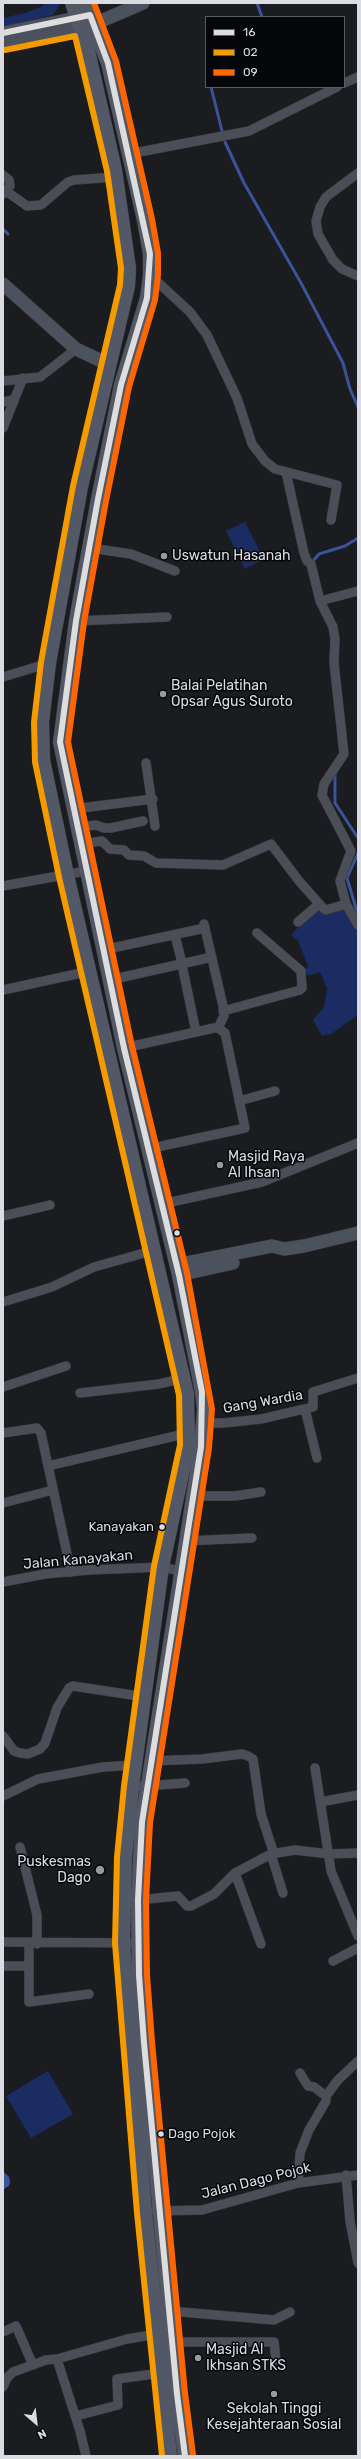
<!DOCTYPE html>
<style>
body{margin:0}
#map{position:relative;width:361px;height:2459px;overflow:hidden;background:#1a1c20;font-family:Rubik,sans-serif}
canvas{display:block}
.frame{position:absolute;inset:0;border:4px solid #dadce2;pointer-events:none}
.legend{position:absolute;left:205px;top:16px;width:140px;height:72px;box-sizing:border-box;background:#050609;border:1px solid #5a5c60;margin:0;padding:5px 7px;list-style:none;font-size:12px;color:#dadce2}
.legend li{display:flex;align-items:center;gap:8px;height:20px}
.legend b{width:20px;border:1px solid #5a5c60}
.north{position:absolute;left:16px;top:2403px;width:40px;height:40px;-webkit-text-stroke:3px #050609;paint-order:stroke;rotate:152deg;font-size:11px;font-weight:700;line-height:16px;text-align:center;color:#dadce2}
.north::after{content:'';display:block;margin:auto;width:14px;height:18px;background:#dadce2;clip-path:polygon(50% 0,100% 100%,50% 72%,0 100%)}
</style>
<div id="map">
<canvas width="361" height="2459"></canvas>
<div class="frame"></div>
<ul class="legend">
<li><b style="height:5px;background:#ddd"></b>16</li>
<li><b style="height:5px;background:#f59b00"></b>02</li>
<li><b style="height:5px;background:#f60"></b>09</li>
</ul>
<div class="north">N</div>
</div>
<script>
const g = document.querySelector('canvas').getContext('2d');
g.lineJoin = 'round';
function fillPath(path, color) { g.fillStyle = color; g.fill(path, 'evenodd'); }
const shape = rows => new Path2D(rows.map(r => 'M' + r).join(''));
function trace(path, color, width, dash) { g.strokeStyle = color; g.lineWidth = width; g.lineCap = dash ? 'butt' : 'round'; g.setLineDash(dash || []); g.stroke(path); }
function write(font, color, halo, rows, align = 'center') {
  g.font = font + ' Rubik,sans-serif'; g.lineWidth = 3; g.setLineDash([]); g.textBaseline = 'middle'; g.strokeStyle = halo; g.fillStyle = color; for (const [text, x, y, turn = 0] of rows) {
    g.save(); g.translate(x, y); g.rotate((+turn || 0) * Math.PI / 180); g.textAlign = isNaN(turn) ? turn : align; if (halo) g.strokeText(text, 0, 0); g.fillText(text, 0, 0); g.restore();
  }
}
const green = shape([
 [44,3,61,3,53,15,3,28,3,18,25,13,43,6],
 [245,522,264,559,245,569,226,531],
 [317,907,345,907,358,930,358,1015,331,1034,322,1036,313,1020,324,1007,327,988,320,972,308,976,304,970,308,966,298,941,291,935],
 [48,2071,73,2114,31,2138,6,2096]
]);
const water = shape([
 [3,2171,9,2177,10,2182,9,2186,4,2189]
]);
const stream = shape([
 [257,3,262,17],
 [211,87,222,131],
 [225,142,244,183,301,283,343,363,350,389,358,407],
 [3,229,8,234],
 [313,564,313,561,319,554,345,546,358,538],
 [335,773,335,803,358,838],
 [358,853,347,878,358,915]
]);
const street = shape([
 [344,83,358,77],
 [129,154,249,131,337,87],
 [358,173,326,197,320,207,316,221,318,234,333,260,342,269,358,276],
 [3,175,9,180,10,186,3,194],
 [6,191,27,206,41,205,68,182,74,180,116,177],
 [150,275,190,312,207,335,237,398,252,444,265,461,275,469,337,485,331,520],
 [3,381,40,377,76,349],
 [3,402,13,400],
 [3,428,23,378],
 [286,472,304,553,307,561,311,564,320,601,333,627,335,639,334,663,344,754,324,784,322,795,351,851,340,881,346,904,358,925],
 [90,548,131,554,175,571],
 [320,601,358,591],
 [76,621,167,617],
 [3,677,49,663],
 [146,763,155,826],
 [73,809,153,799],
 [76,827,96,825,104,828,111,828,143,821],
 [80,844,102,841,110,849,124,850,129,855,144,856,156,863,223,865,271,844,299,881,323,908,326,910,346,904],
 [3,886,86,871],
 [298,922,319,904],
 [204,924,223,1006,224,1016,218,1028],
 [175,935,182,963],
 [103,950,205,928],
 [182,965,196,1032],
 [110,980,212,957],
 [3,990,90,971],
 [223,1011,300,990,302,988,301,971,257,933],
 [124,1048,214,1028,218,1028,225,1033,245,1128,148,1149],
 [239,1101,275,1091],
 [162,1204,262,1182,358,1143],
 [3,1216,50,1205],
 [3,1302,52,1287,94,1267,155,1250],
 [3,1387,66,1366],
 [80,1393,159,1384,185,1378],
 [305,1409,317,1458],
 [203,1423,224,1423,261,1419,313,1407,313,1392,358,1378],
 [3,1433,37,1428,41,1433,71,1572],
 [48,1466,188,1433],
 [192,1496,235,1496,261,1492],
 [3,1503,53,1490],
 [185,1541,252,1538],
 [3,1582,45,1574,89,1570,162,1567,180,1571],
 [3,1736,14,1751,20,1753,28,1754,40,1749,45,1743,57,1708,69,1688,73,1686,145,1697],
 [151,1761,202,1759,242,1754,248,1756,253,1759,261,1814,274,1854],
 [315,1768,331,1871,358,1936],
 [132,1787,185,1783],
 [3,1796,38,1779,103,1767,135,1765],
 [320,1802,358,1795],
 [20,1847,37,1915,37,1944],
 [271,1854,283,1893],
 [235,1873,261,1944],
 [138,1900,178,1896,187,1906,191,1906,214,1894,235,1873,271,1854,295,1850,329,1854,358,1853],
 [3,1942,138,1943],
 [29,1942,29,2002,89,1994],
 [333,1961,358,1948],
 [3,1966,28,1966],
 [300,2073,308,2086,314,2087,326,2096],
 [346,2175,350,2221,358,2263],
 [298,2183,300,2153,309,2130,326,2101,326,2096,338,2080,358,2061],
 [155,2211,202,2210,298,2183,358,2175],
 [170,2311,274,2320,290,2312],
 [3,2332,16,2326,33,2365],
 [172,2342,274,2342,276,2360],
 [57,2359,127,2339,157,2334],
 [3,2387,7,2378,13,2372,46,2360,57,2359,80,2431,86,2456],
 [76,2416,118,2405,117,2379,161,2373]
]);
const secondary = shape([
 [3,33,86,16],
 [3,42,52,34,94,24,143,3],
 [3,284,76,349,108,364],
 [176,1265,272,1246,284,1249,304,1246,358,1233],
 [179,1275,233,1263]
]);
const primary = shape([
 [72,3,87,46,115,170,129,268,128,286,81,487,49,663,42,722,43,760,67,875,187,1394,188,1446,162,1567,132,1787,125,1857,123,1943,145,2212,170,2456],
 [85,3,108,63,144,220,150,254,150,275,147,298,121,385,98,499,76,621,60,742,124,1048,179,1275,202,1392,204,1409,201,1447,142,1822,138,1900,139,1975,144,2043,177,2394,185,2456]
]);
const bus1 = shape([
 [3,33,90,15,108,63,150,254,147,298,121,385,98,499,76,621,60,742,124,1048,179,1275,202,1392,201,1447,142,1822,138,1900,139,1975,144,2043,177,2394,185,2456]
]);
const bus2 = shape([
 [5,50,75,36,107,171,121,268,120,285,73,486,41,662,34,722,35,762,59,877,179,1395,180,1445,154,1566,124,1786,117,1857,115,1943,137,2213,162,2456]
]);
const bus3 = shape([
 [94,3,116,61,152,219,158,253,158,275,155,300,129,387,106,501,84,622,68,742,132,1046,187,1273,212,1409,209,1448,150,1823,146,1900,147,1975,152,2042,185,2393,193,2455]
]);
const markers = [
 [164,556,4,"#97999e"],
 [163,694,4,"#97999e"],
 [220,1165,4,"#97999e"],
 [177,1233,3.5,"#dadce2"],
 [162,1527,3.5,"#dadce2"],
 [100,1870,5,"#97999e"],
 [161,2134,3.5,"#dadce2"],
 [198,2358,4,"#97999e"],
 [274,2394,4,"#97999e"]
];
const busNames = [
 ["Kanayakan",154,1527],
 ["Dago Pojok",168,2134,"left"]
];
const poiNames = [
 ["Uswatun Hasanah",172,556],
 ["Balai Pelatihan",171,686],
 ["Opsar Agus Suroto",171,702],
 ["Masjid Raya",228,1157],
 ["Al Ihsan",228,1173],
 ["Puskesmas",91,1862,"right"],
 ["Dago",91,1878,"right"],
 ["Masjid Al",206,2350],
 ["Ikhsan STKS",206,2366],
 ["Sekolah Tinggi",274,2409,"center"],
 ["Kesejahteraan Sosial",274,2425,"center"]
];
const streetNames = [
 ["Gang Wardia",263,1402,-10],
 ["Jalan Kanayakan",78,1560,-5],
 ["Jalan Dago Pojok",256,2181,-14]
];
fillPath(green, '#1b2c62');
fillPath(water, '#3b5398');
trace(stream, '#3b5398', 3);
trace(street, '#36373a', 10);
trace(secondary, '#36373a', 14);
trace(primary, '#36373a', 15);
trace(street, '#4b4e57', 9);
trace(secondary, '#4b515d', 13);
trace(primary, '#535867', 14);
trace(bus1, '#ddd', 6);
trace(bus2, '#f59b00', 6);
trace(bus3, '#f60', 6);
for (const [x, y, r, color] of markers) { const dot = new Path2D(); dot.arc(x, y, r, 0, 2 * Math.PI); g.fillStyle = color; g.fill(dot); trace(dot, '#050609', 1.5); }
write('13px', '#dadce2', '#050609', busNames, 'right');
write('14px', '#dadce2', '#050609', poiNames, 'left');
write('14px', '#dadce2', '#050609', streetNames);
</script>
